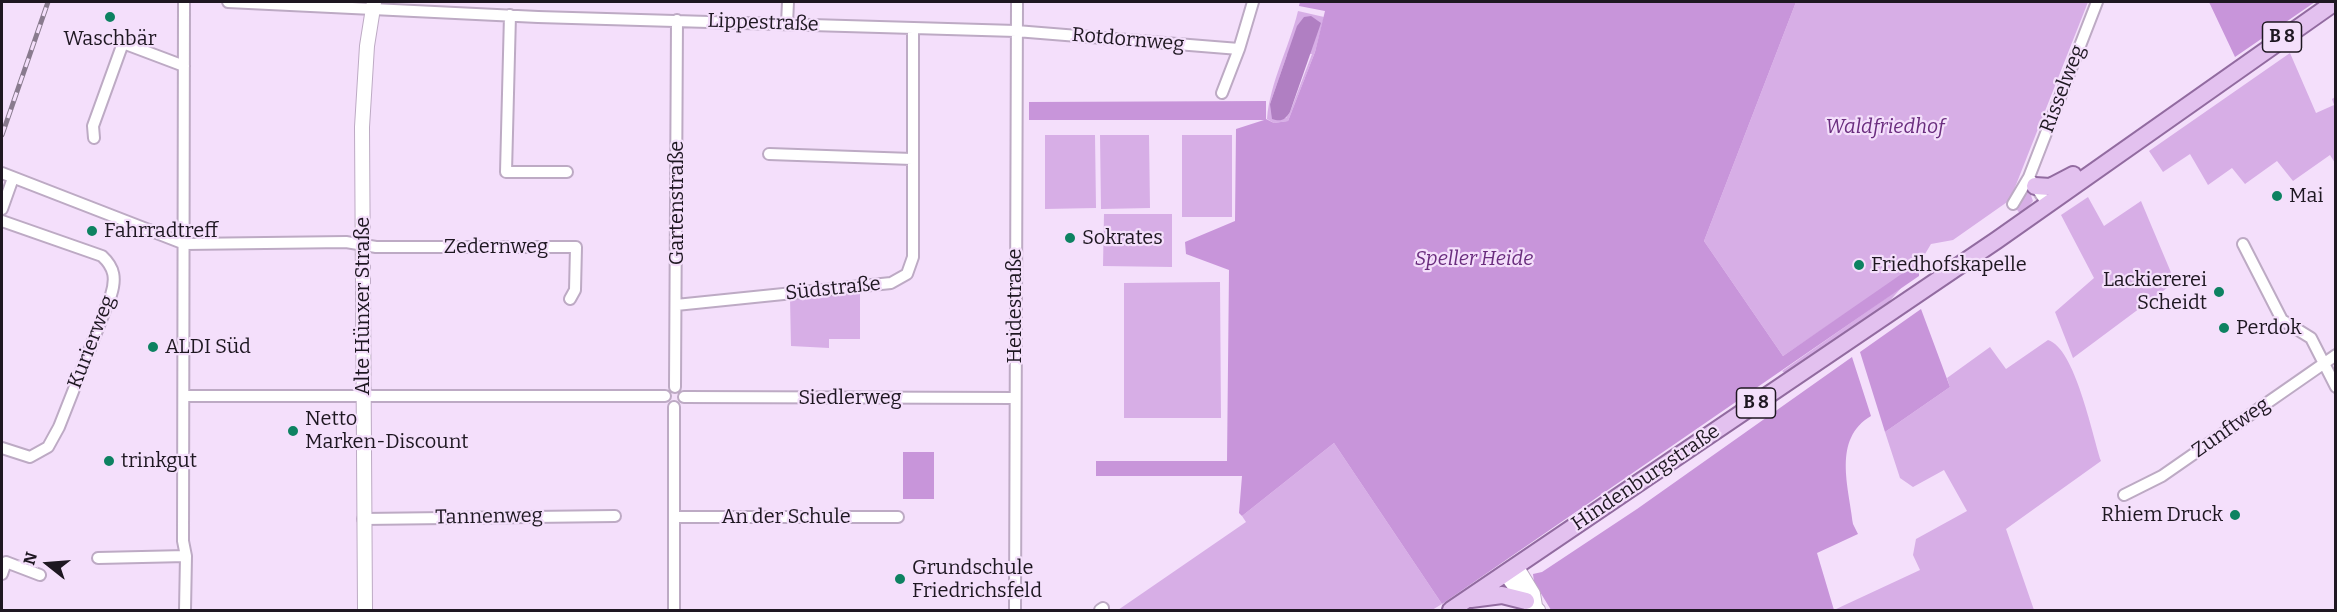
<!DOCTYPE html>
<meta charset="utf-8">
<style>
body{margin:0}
#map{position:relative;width:2337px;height:612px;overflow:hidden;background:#f4dffb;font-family:Bitter,serif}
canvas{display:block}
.frame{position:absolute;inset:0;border:3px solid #1e1721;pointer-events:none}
.north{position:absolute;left:18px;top:534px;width:60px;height:60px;-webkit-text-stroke:4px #f4dffb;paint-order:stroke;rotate:287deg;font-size:16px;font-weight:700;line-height:24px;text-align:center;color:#1e1721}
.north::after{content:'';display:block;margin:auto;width:21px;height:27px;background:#1e1721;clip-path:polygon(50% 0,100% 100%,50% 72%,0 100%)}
</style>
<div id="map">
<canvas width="2337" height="612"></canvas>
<div class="frame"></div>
<div class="north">N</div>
</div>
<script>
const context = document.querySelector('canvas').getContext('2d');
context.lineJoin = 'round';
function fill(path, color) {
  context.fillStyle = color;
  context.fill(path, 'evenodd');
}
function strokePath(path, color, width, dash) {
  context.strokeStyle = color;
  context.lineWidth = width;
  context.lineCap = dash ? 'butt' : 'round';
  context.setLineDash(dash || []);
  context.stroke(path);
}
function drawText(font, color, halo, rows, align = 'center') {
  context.font = font + ' Bitter,serif';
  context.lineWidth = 4.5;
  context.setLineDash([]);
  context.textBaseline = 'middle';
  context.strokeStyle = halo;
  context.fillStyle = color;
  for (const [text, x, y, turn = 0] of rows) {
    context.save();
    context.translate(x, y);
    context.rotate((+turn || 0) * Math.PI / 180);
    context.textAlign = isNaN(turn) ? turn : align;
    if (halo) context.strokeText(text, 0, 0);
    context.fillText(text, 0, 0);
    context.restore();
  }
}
const green = new Path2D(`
 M1796,2H2088L2010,200L1953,240L1931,244L1919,264L1783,356L1704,241Z
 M1298,11L1324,17L1315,52L1288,121L1274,123L1267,119C1270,82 1289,48 1298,11ZM1312,54L1290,112L1286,118L1270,104L1287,55Z
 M2290,53L2316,113L2334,105L2332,99L2335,97V163L2330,155L2293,181L2277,161L2245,184L2232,168L2208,185L2190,154L2163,172L2149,151Z
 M1045,135H1095L1096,208L1045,209Z
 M1100,135H1149L1150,208L1101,209Z
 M1182,135H1232V217H1182Z
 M2029,190L2033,201L2021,215L2015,207Z
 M2088,197L2104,226L2141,201L2175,282L2073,358L2055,312L2094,278L2061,215Z
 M1104,214H1172V267L1103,266Z
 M1220,282L1221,418H1124V283Z
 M1902,287L1880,312L1786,374L1782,371Z
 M860,291V339H829V348L791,346L790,298Z
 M2048,340C2075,348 2092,434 2101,461L2006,529L2034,610H1834L1920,570L1913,555L1916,539L1967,511L1944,470L1913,487L1900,478L1885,432L1950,387L1947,378L1990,347L2006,369Z
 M1334,443L1442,604L1432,610H1118L1246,522L1242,516Z`);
const forest = new Path2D(`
 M1300,2H1796L1704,241L1783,356L1916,264H1919V276L1442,604L1334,443L1242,516L1239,513L1242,476H1096V461H1227L1229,270L1186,254L1185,242L1235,221L1236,129L1264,120H1029V102L1266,101V119L1274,123L1288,121L1315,52L1325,11L1299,6Z
 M2209,2H2315L2235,57Z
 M1921,309L1950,387L1885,432L1860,352Z
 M1852,357L1871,416C1832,439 1849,487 1853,524L1858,534L1817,553L1834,610H1551L1534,582L1533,574L1542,572L1637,509Z
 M903,452H934V499H903Z`);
const water = new Path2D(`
 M1311,16L1321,23L1290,112C1285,120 1281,122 1272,119L1270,104L1297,26L1304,17Z`);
const street = new Path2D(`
 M184,2L183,541L186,556L185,610
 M228,2L538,17L1016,31L1239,49L1253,2
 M510,15L506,172H567
 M787,24L788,2
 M1222,93L1239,49
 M94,138L93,126L123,43L184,66
 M769,154L912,159
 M2,173L185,244L346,242L376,247H576L575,290L570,299
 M2029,177L2097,2
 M2013,204L2029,177L2048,205
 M2,209L13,178
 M2,221L102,256C115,268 116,279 111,295L59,427L48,447L30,457L2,448
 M2243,244L2282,320L2311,338L2336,387
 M676,305L891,283L907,274L913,257V29
 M675,387L677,20
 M184,396H665
 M684,397L1015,398
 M674,407V610
 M2124,495L2162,476L2336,355
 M674,517H898
 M363,519L615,516
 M98,558L186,556
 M2,574L6,562L40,575
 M1015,610L1017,2
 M1100,610L1103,608`);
const secondary = new Path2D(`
 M1516,566L1533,594L1535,606
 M1505,573L1526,601L1538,610
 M365,610L362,127L367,46L374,2`);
const primary = new Path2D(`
 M2035,186L2050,187L2073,175
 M1471,599L1502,595L1526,601
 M1451,610L1997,240L2335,2`);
const rail = new Path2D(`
 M2,135L48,2`);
const markers = [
 [110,17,6,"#0d8261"],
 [2277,196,6,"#0d8261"],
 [92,231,6,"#0d8261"],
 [1070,238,6,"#0d8261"],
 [1859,265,6,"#0d8261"],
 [2219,292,6,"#0d8261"],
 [2224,328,6,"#0d8261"],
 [153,347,6,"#0d8261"],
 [293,431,6,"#0d8261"],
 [109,461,6,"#0d8261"],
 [2235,515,6,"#0d8261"],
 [900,579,6,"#0d8261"]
];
const shields = [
 [2282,37,39],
 [1756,403,39]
];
const shieldNames = [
 ["B 8",2282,37],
 ["B 8",1756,403]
];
const streetNames = [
 ["Lippestraße",763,23,2],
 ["Rotdornweg",1128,40,5],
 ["Risselweg",2063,89,-69],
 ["Gartenstraße",677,203,-90],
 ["Zedernweg",496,247],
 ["Südstraße",833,289,-6],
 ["Alte Hünxer Straße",363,306,-90],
 ["Heidestraße",1015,306,-90],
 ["Kurierweg",92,342,-69],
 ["Siedlerweg",850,398],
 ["Zunftweg",2231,428,-35],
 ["Hindenburgstraße",1646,478,-34],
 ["Tannenweg",489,517,-1],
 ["An der Schule",786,517]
];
const poiNames = [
 ["Waschbär",110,39,"center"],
 ["Mai",2289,196],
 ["Fahrradtreff",104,231],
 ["Sokrates",1082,238],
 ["Friedhofskapelle",1871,265],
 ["Lackiererei",2207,280,"right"],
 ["Scheidt",2207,303,"right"],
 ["Perdok",2236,328],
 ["ALDI Süd",165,347],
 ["Netto",305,419],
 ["Marken-Discount",305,442],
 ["trinkgut",121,461],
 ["Rhiem Druck",2223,515,"right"],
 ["Grundschule",912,568],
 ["Friedrichsfeld",912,591]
];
const parkNames = [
 ["Waldfriedhof",1885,127],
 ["Speller Heide",1474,259]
];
fill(green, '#d7aee6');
fill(forest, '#c895da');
fill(water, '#b07fc2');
strokePath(street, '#bdaac4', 14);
strokePath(secondary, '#bdaac4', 16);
strokePath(primary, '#926ba0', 20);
strokePath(street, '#fff', 10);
strokePath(secondary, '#fff', 14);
strokePath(primary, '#e3c1ef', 16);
strokePath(rail, '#897b8e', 5);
strokePath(rail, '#f4dffb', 3, [9]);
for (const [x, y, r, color] of markers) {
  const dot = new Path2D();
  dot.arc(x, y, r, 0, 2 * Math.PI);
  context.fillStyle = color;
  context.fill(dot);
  strokePath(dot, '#f4dffb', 2);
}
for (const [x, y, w] of shields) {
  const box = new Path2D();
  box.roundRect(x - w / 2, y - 15, w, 30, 4.5);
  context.fillStyle = '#f4dffb';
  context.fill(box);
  strokePath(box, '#1e1721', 1.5);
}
drawText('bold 18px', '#1e1721', null, shieldNames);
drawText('20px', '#1e1721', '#f4dffb', streetNames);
drawText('20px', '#1e1721', '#f4dffb', poiNames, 'left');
drawText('italic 20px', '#6a2d7e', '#f4dffb', parkNames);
</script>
